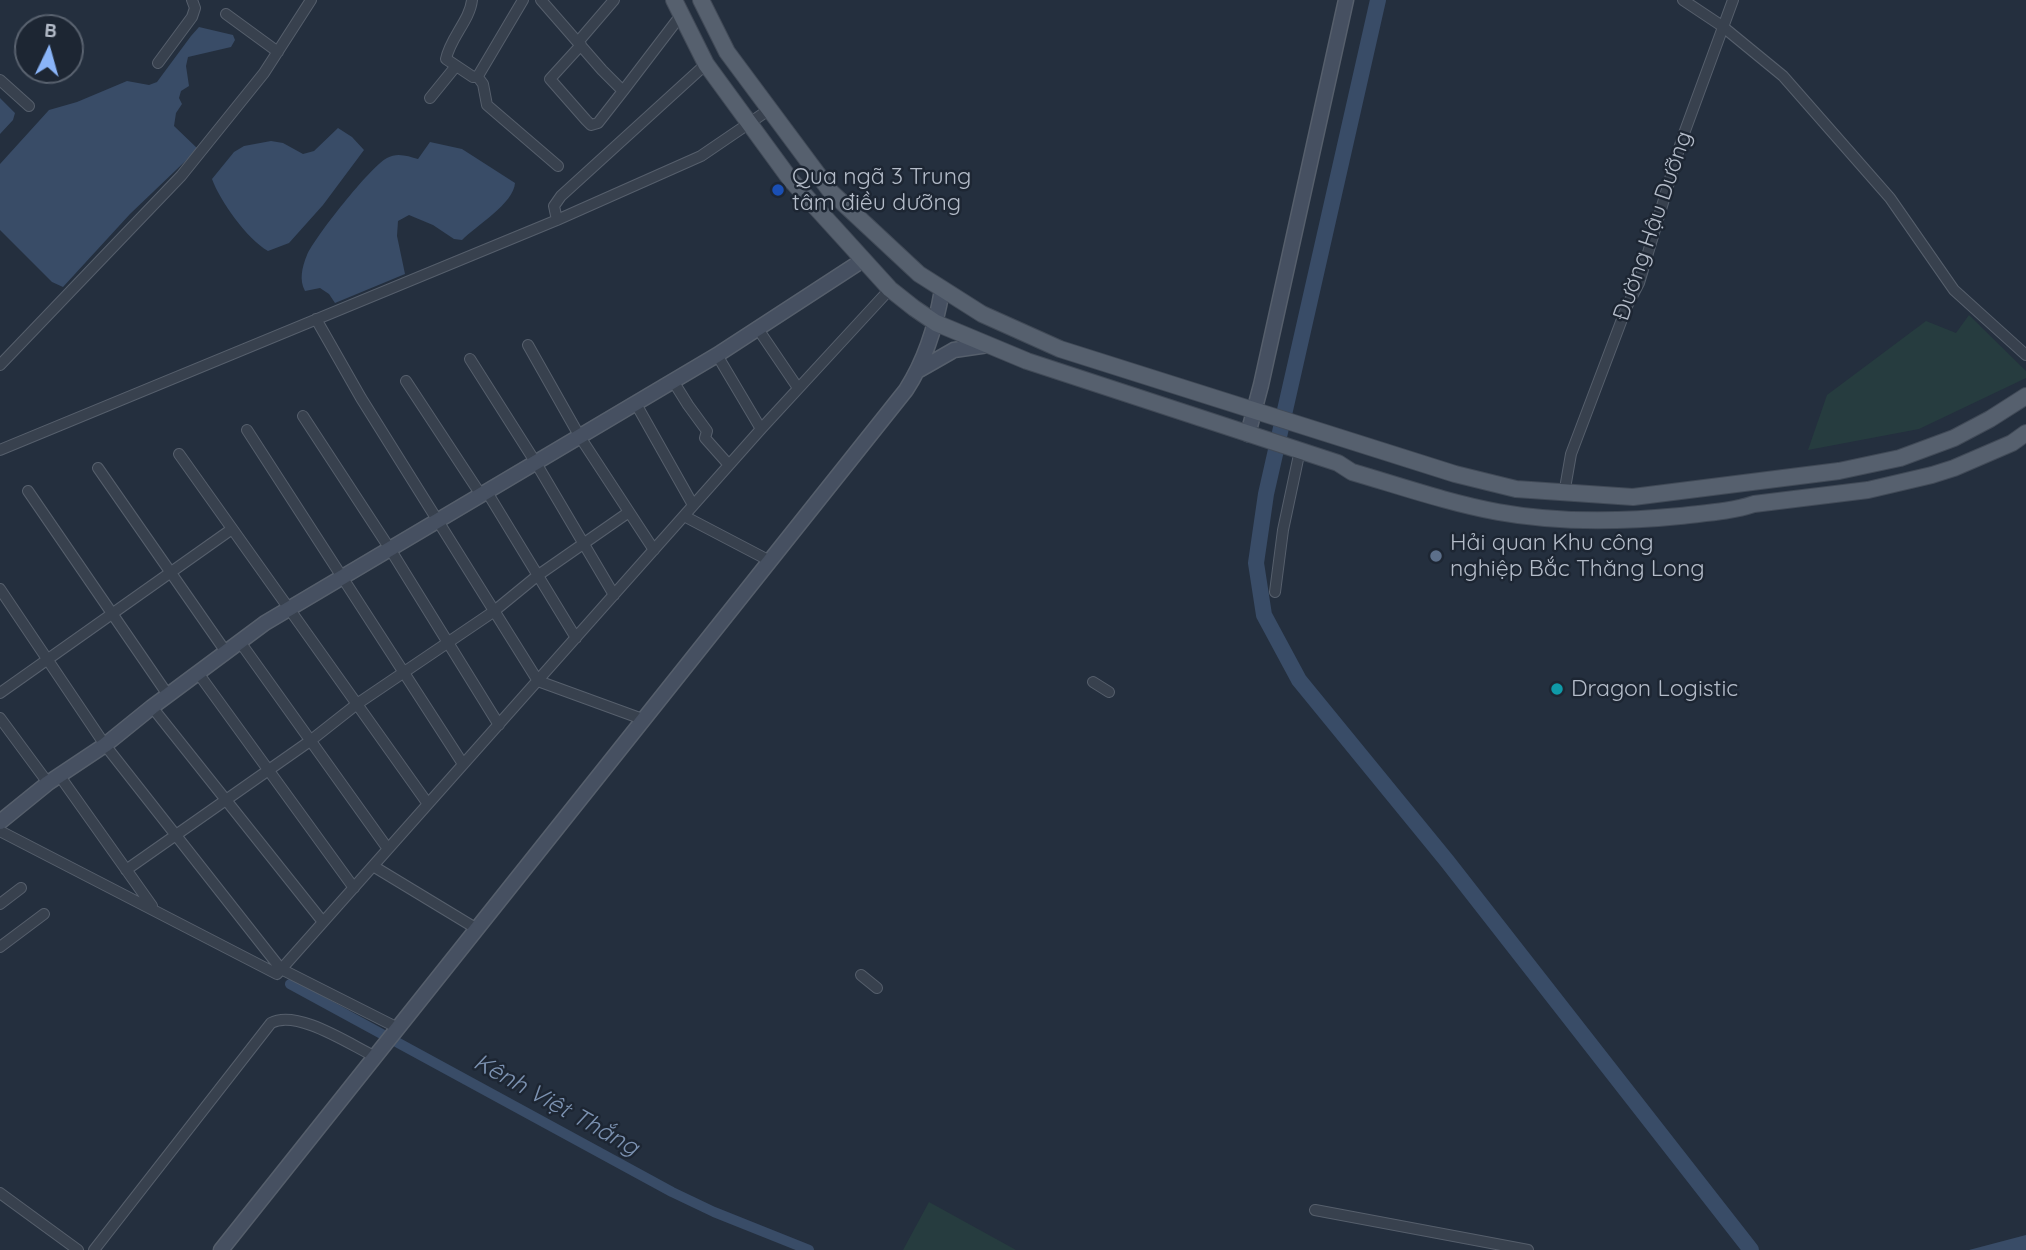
<!DOCTYPE html>
<meta charset="utf-8">
<style>
body{margin:0}
#map{position:relative;width:2026px;height:1250px;overflow:hidden;background:#242f3e;font-family:Quicksand,sans-serif}
canvas{display:block}
.north{position:absolute;left:14px;top:14px;width:70px;height:70px;box-sizing:border-box;background:#1d2633;border:2px solid #59626f;border-radius:50%;rotate:5deg;font-size:19px;font-weight:700;line-height:28px;text-align:center;color:#b4bcc9}
.north::after{content:'';display:block;margin:auto;width:24px;height:32px;background:#8ab4f8;clip-path:polygon(50% 0,100% 100%,50% 72%,0 100%)}
</style>
<div id="map">
<canvas width="2026" height="1250"></canvas>
<div class="north">B</div>
</div>
<script>
const context = document.querySelector('canvas').getContext('2d');
context.lineJoin = 'round';
function fill(path, color) {
  context.fillStyle = color;
  context.fill(path, 'evenodd');
}
function strokePath(path, color, width, dash) {
  context.strokeStyle = color;
  context.lineWidth = width;
  context.lineCap = dash ? 'butt' : 'round';
  context.setLineDash(dash || []);
  context.stroke(path);
}
function drawText(font, color, halo, rows, align = 'center') {
  context.font = font + ' Quicksand,sans-serif';
  context.lineWidth = 5;
  context.setLineDash([]);
  context.textBaseline = 'middle';
  context.strokeStyle = halo;
  context.fillStyle = color;
  for (const [text, x, y, turn = 0] of rows) {
    context.save();
    context.translate(x, y);
    context.rotate((+turn || 0) * Math.PI / 180);
    context.textAlign = isNaN(turn) ? turn : align;
    if (halo) context.strokeText(text, 0, 0);
    context.fillText(text, 0, 0);
    context.restore();
  }
}
const green = new Path2D(`
 M1969,315L2026,371V378L1919,429L1808,450L1827,395L1926,321L1956,333Z
 M929,1202L1016,1250H903Z`);
const water = new Path2D(`
 M199,27L233,35L235,40L231,47L188,57L186,66L189,86L181,91L179,98L182,104L176,113L174,126L198,149L130,214L63,287L52,282L0,230V164L49,110L77,102L127,81L149,85L157,82L191,36Z
 M0,98L15,113L13,120L0,134Z
 M338,128L352,137L364,150L323,205L289,243L268,251C247,239 220,201 212,179L234,152L244,146L271,141L283,143L303,154L314,151Z
 M430,142L462,149L515,183C514,203 476,226 462,240L454,239L433,225L409,215L398,221L397,236L405,274L335,303L329,294L320,288L305,291C299,280 302,267 307,255C315,237 370,167 387,158C397,152 408,156 418,159Z
 M2026,1235V1250H1969Z`);
const canal = new Path2D(`
 M290,984L672,1192L714,1212L809,1250`);
const river = new Path2D(`
 M1378,0L1266,494L1256,563L1264,615L1299,680L1447,861L1751,1250`);
const street = new Path2D(`
 M472,0C470,20 450,38 446,59L473,77L478,76L523,0
 M541,0L602,70L623,91L681,15
 M1683,0L1722,26L1783,76L1890,198L1954,290L2026,355
 M226,14L278,52
 M578,42L614,0
 M581,45L550,79L586,120L591,125L598,123L623,91
 M158,63L192,17L195,8L192,0
 M477,76L483,84L487,105L558,166
 M0,80L29,106
 M430,98L456,66
 M557,220L554,206L561,196L706,64
 M316,319L361,398L538,681L645,720
 M758,329L798,388
 M528,345L580,437L654,550
 M717,355L761,429
 M470,359L536,463L614,595
 M0,365L181,176L264,73L311,0
 M406,381L481,495
 M673,381L688,405L707,431L705,438L729,465
 M636,404L693,505
 M303,416L390,549L499,725
 M247,430L463,764
 M0,450L557,220L701,156L770,109
 M179,454L428,804
 M98,468L226,652
 M28,491L168,695
 M487,492L576,638
 M1564,494L1571,454L1627,306L1639,283L1682,139L1733,0
 M684,516L770,561
 M0,589L105,745L281,969L398,1028
 M1275,592L1283,530L1300,450
 M240,642L388,849
 M198,673L354,888
 M1093,682L1109,692
 M0,693L232,529
 M152,707L323,922
 M0,718L48,783
 M59,775L152,906
 M0,831L277,974L761,429L890,289
 M373,866L477,929
 M126,870L310,741L357,704L493,612L537,576L629,512
 M0,904L21,888
 M0,947L44,914
 M861,975L877,988
 M0,1193L78,1250
 M1315,1210L1528,1250
 M94,1250L271,1023C297,1009 349,1044 374,1056`);
const secondary = new Path2D(`
 M919,370L954,350L988,345
 M1248,434L1261,385L1346,0
 M0,822L48,783L105,745L152,707L265,623L717,355L863,260
 M221,1250L906,390C926,359 936,326 942,290`);
const primary = new Path2D(`
 M674,0L706,64L790,179L890,289L914,308L936,323L1027,361L1338,463L1352,472C1400,486 1449,503 1498,512C1558,523 1619,522 1680,516C1705,513 1730,512 1754,504L1868,490L1932,475L1954,468L2012,443L2026,433
 M701,0L727,52L831,192L919,274L982,314L1060,349L1455,474L1516,489L1633,497L1839,471L1900,458L1954,438L1990,419L2026,396`);
const markers = [
 [778,190,7,"#1a4fb4"],
 [1436,556,7,"#5c6f8a"],
 [1557,689,7,"#0f9aa8"]
];
const poiNames = [
 ["Qua ngã 3 Trung",792,177],
 ["tâm điều dưỡng",792,203],
 ["Hải quan Khu công",1450,543],
 ["nghiệp Bắc Thăng Long",1450,569],
 ["Dragon Logistic",1571,689]
];
const streetNames = [
 ["Đường Hậu Dưỡng",1653,226,-71]
];
const waterNames = [
 ["Kênh Việt Thắng",556,1105,29]
];
fill(green, '#263c3f');
fill(water, '#394c67');
strokePath(canal, '#394c67', 10);
strokePath(river, '#394c67', 16);
strokePath(street, '#565f6c', 12);
strokePath(secondary, '#565f6c', 17);
strokePath(primary, '#414a57', 18);
strokePath(street, '#38414e', 10);
strokePath(secondary, '#465061', 14);
strokePath(primary, '#56606e', 16);
for (const [x, y, r, color] of markers) {
  const dot = new Path2D();
  dot.arc(x, y, r, 0, 2 * Math.PI);
  context.fillStyle = color;
  context.fill(dot);
  strokePath(dot, '#1d2633', 2.5);
}
drawText('23px', '#b4bcc9', '#1d2633', poiNames, 'left');
drawText('23px', '#b4bcc9', '#1d2633', streetNames);
drawText('italic 24px', '#7c92b1', '#1d2633', waterNames);
</script>
